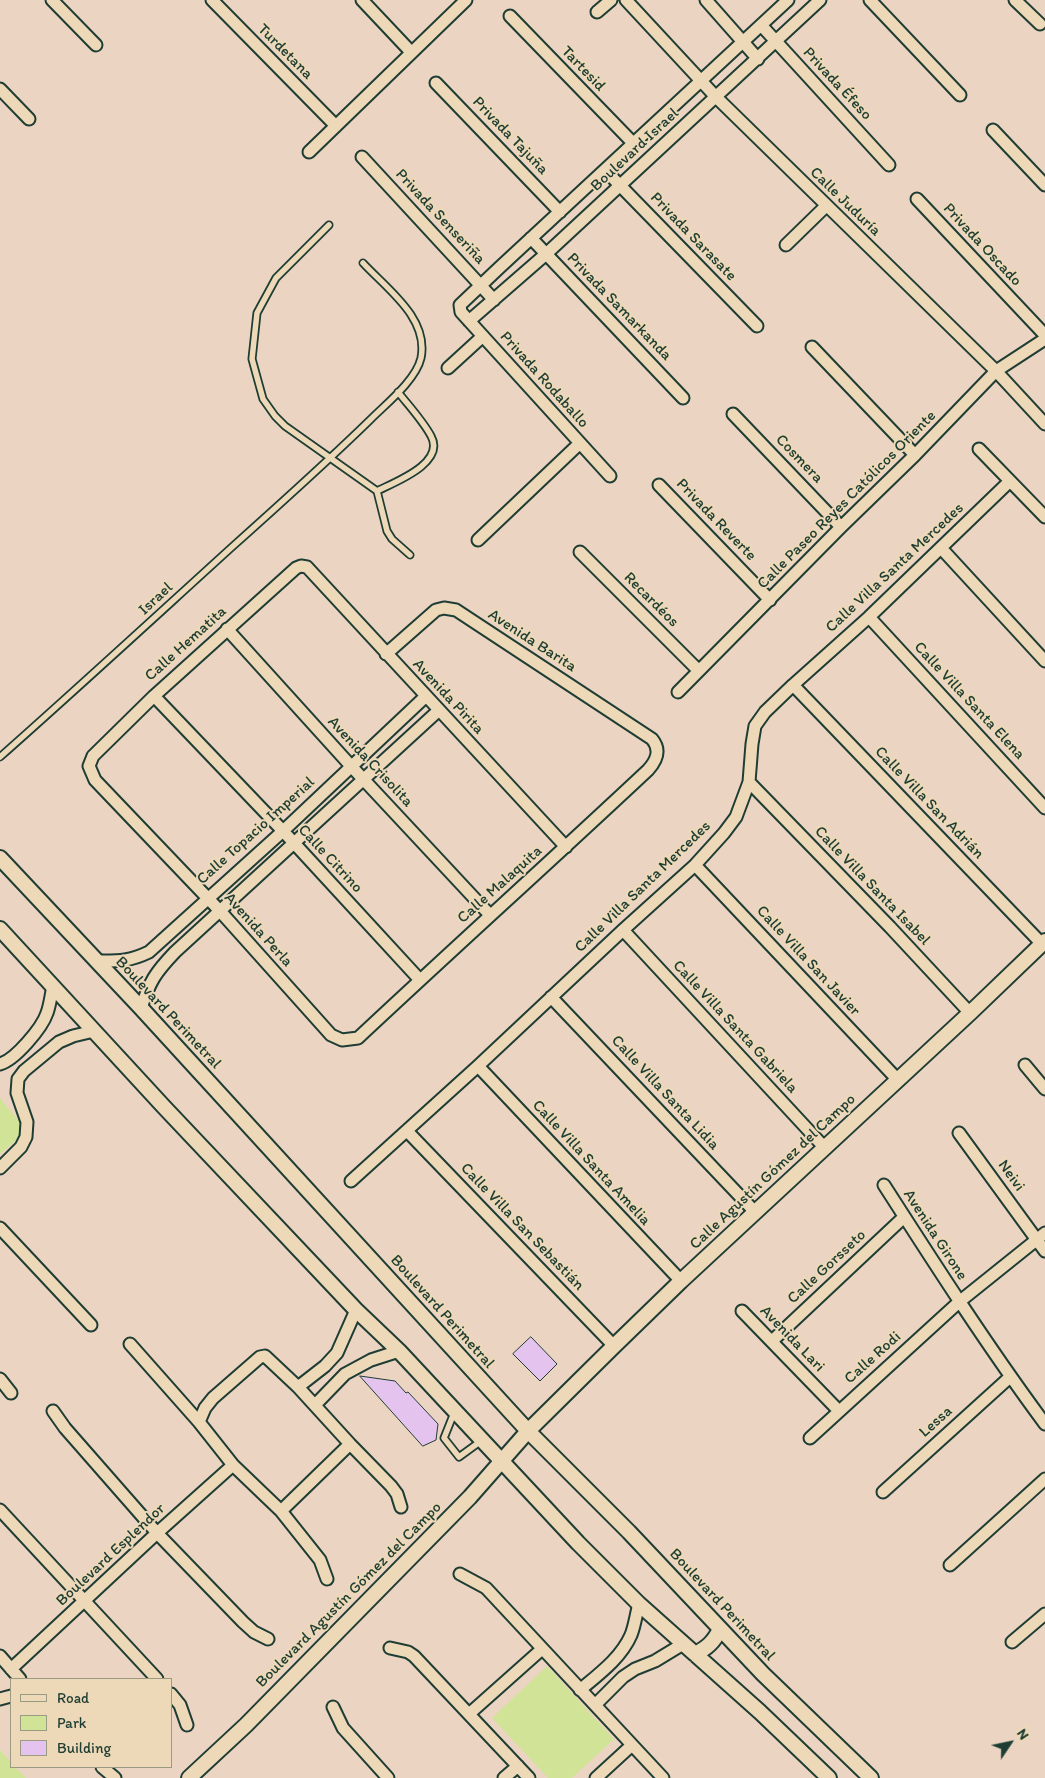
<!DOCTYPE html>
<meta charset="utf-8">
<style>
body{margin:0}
#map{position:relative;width:1045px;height:1778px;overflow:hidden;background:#ebd5c2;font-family:Itim,sans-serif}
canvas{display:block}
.legend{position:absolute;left:10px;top:1678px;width:162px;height:90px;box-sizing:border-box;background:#edd9b7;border:1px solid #9b9b83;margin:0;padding:6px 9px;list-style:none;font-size:15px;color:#1f3d34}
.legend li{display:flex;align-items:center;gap:10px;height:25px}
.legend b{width:25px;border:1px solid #9b9b83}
.north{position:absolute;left:985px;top:1718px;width:50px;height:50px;-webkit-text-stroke:4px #edd9b7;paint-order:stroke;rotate:56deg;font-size:14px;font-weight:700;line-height:20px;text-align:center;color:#1f3d34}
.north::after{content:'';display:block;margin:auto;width:18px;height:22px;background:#1f3d34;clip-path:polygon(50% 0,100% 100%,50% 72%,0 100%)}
</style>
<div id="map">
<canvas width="1045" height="1778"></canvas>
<ul class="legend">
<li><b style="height:6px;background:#edd9b7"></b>Road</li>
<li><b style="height:14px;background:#d1e397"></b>Park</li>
<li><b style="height:14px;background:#e5c3ef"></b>Building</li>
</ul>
<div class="north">N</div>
</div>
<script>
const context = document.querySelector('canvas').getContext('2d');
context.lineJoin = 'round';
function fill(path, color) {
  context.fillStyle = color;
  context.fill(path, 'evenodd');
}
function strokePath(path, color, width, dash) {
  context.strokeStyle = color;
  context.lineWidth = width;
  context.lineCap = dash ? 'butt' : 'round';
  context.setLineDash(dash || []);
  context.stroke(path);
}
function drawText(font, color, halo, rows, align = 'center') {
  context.font = font + ' Itim,sans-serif';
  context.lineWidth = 4;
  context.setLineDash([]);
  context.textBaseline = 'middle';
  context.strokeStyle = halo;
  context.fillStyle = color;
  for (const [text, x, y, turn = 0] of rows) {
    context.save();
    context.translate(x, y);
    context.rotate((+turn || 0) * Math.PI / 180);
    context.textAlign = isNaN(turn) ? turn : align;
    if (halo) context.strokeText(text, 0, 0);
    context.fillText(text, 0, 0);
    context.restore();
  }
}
const green = new Path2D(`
 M0,1098L24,1127L22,1135L0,1154Z
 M547,1666L614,1739L572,1778H548L492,1718Z
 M0,1750L11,1762V1767H15L26,1778H0Z`);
const building = new Path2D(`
 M531,1337L557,1364L540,1381L513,1354Z
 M360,1376L395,1381L406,1393L408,1392L438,1424L436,1440L423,1446Z`);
const service = new Path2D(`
 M329,225L276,278L257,313L252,359L263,399L275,416L285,426L377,491C395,482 446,463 431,436C423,421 409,406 398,392
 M377,491L387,531L392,539L410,555
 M0,757C78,688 155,617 232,547C279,505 326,463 371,419C386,404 416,380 421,358C429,318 387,289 363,263
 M454,1413L444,1438L459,1457L481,1441`);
const minor = new Path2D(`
 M52,0L96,45
 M212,0L336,126
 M362,0L411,52
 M626,0L716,97L996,371L1045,424
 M706,0L758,59
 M870,0L960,95
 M1015,0L1040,24
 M597,12L611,0
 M510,16L634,144
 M761,25L889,165
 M436,83L560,212
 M0,89L29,119
 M993,130L1045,185
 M309,152L466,0
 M362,157L494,300
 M605,170L757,326
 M917,199L1045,335
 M531,238L683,398
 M786,245L826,206
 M469,321L546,254L820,0
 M812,347L915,455
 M448,368L483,336
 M733,414L841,527
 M979,449L1045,517
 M610,476L461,312L460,305L499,268L788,0
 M659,485L770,600
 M478,540L579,444
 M941,548L1045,661
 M580,552L698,670
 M869,617L1045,808
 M227,629L351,766L490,915
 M386,654L436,610L444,608L456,610L652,739C661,750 657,760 648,770C552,860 454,948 358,1038L342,1040L331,1035L220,911L95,780L89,766L93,756L154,696L296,568L301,566L307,567L566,847
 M793,685L1042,944
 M678,692L841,527L915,455L996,371L1045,339
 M154,696L283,831L420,980
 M749,782L890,927L970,1013
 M695,865L897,1079
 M623,930L824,1147
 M96,961C118,961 128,962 149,952L283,831L425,697
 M551,997L755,1212
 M141,1008C150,981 155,973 175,952L438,711
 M0,1064C15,1060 42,1028 47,1013C50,1005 51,995 53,986
 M1025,1065L1045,1089
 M478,1066L681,1281
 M407,1131L614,1346
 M959,1133L1045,1251
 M0,1168L21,1147L26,1137L27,1122L17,1093L18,1079L24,1071L59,1042L73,1036L94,1031
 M351,1181L478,1066L623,930L695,865L724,833L736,817L749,782L752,744L755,726L765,712L793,685L869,617L1010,481
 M884,1185C936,1266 988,1347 1045,1424
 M0,1228L91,1325
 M742,1311L839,1411
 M772,1341L904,1217
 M130,1344L199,1422L233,1465L281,1511L320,1560L327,1579
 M0,1379L11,1393
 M298,1387L325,1366L337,1353L356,1310
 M315,1405L345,1374L371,1360L399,1351
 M53,1411L65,1428L157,1533L243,1622L254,1632L268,1639
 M199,1422L205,1408L213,1398L260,1357L265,1356L298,1387L350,1444L391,1486L397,1494L401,1507
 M810,1438L959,1302L1045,1233
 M883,1492L1010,1377
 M0,1510L157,1679
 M281,1511L350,1444
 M950,1565L1045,1479
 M460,1574L486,1588L663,1778
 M1012,1642L1045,1614
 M390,1648L408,1652L414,1656L529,1778
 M0,1656L20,1679
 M11,1669L157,1533L233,1465
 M580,1690C599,1674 621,1658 631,1635C635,1625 636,1614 639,1604
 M171,1694L180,1705L187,1725
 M0,1699L11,1696
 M595,1705L623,1677L635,1669L655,1661L683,1644
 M333,1707L343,1728L388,1778
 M469,1714L542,1649
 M102,1767L115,1778
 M504,1778L518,1766
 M596,1778L632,1745`);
const tertiary = new Path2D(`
 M0,858L141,1008L528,1431L629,1532L763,1674L871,1778
 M0,929L164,1107L356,1310L399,1351L578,1543L639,1604L760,1712L829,1778
 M695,1654C707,1648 714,1642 720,1629
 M189,1778L246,1725L470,1497L528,1431L614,1346L681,1281L970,1013L1045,941`);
const streetNames = [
 ["Turdetana",285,52,45],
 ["Tartesid",583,69,46],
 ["Privada Éfeso",837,84,47],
 ["Privada Tajuña",510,136,46],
 ["Boulevard Israel",635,150,-43],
 ["Calle Juduría",845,202,44],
 ["Privada Senseriña",440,217,47],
 ["Privada Sarasate",693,237,46],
 ["Privada Oscado",982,245,47],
 ["Privada Samarkanda",619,307,46],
 ["Privada Rodaballo",544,380,48],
 ["Cosmera",799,459,46],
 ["Calle Paseo Reyes Católicos Oriente",847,500,-45],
 ["Privada Reverte",716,520,46],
 ["Calle Villa Santa Mercedes",895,568,-43],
 ["Israel",156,599,-43],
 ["Recardéos",651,600,45],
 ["Avenida Barita",532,641,33],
 ["Calle Hematita",186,644,-42],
 ["Avenida Pirita",448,697,47],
 ["Calle Villa Santa Elena",969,701,47],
 ["Avenida Crisolita",370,762,47],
 ["Calle Villa San Adrián",929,803,46],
 ["Calle Topacio Imperial",256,831,-42],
 ["Calle Citrino",330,859,47],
 ["Calle Malaquita",500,885,-42],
 ["Calle Villa Santa Isabel",872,886,46],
 ["Calle Villa Santa Mercedes",643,887,-44],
 ["Avenida Perla",258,930,48],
 ["Calle Villa San Javier",808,961,47],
 ["Boulevard Perimetral",168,1013,47],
 ["Calle Villa Santa Gabriela",735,1027,47],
 ["Calle Villa Santa Lidia",665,1093,47],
 ["Calle Villa Santa Amelia",591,1163,47],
 ["Calle Agustín Gómez del Campo",773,1172,-43],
 ["Neivi",1011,1176,54],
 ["Calle Villa San Sebastián",522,1227,46],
 ["Avenida Girone",935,1235,57],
 ["Calle Gorsseto",827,1267,-43],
 ["Boulevard Perimetral",442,1312,48],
 ["Avenida Lari",792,1339,46],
 ["Calle Rodi",873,1358,-42],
 ["Lessa",936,1422,-42],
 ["Boulevard Esplendor",111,1555,-43],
 ["Boulevard Agustín Gómez del Campo",349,1595,-45],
 ["Boulevard Perimetral",722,1605,47]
];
fill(green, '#d1e397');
fill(building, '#e5c3ef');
strokePath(building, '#1f3d34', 1);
strokePath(service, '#1f3d34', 9);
strokePath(minor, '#1f3d34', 15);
strokePath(tertiary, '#1f3d34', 18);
strokePath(service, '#edd9b7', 5.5);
strokePath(minor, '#edd9b7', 11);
strokePath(tertiary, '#edd9b7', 14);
drawText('16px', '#1f3d34', '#edd9b7', streetNames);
</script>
